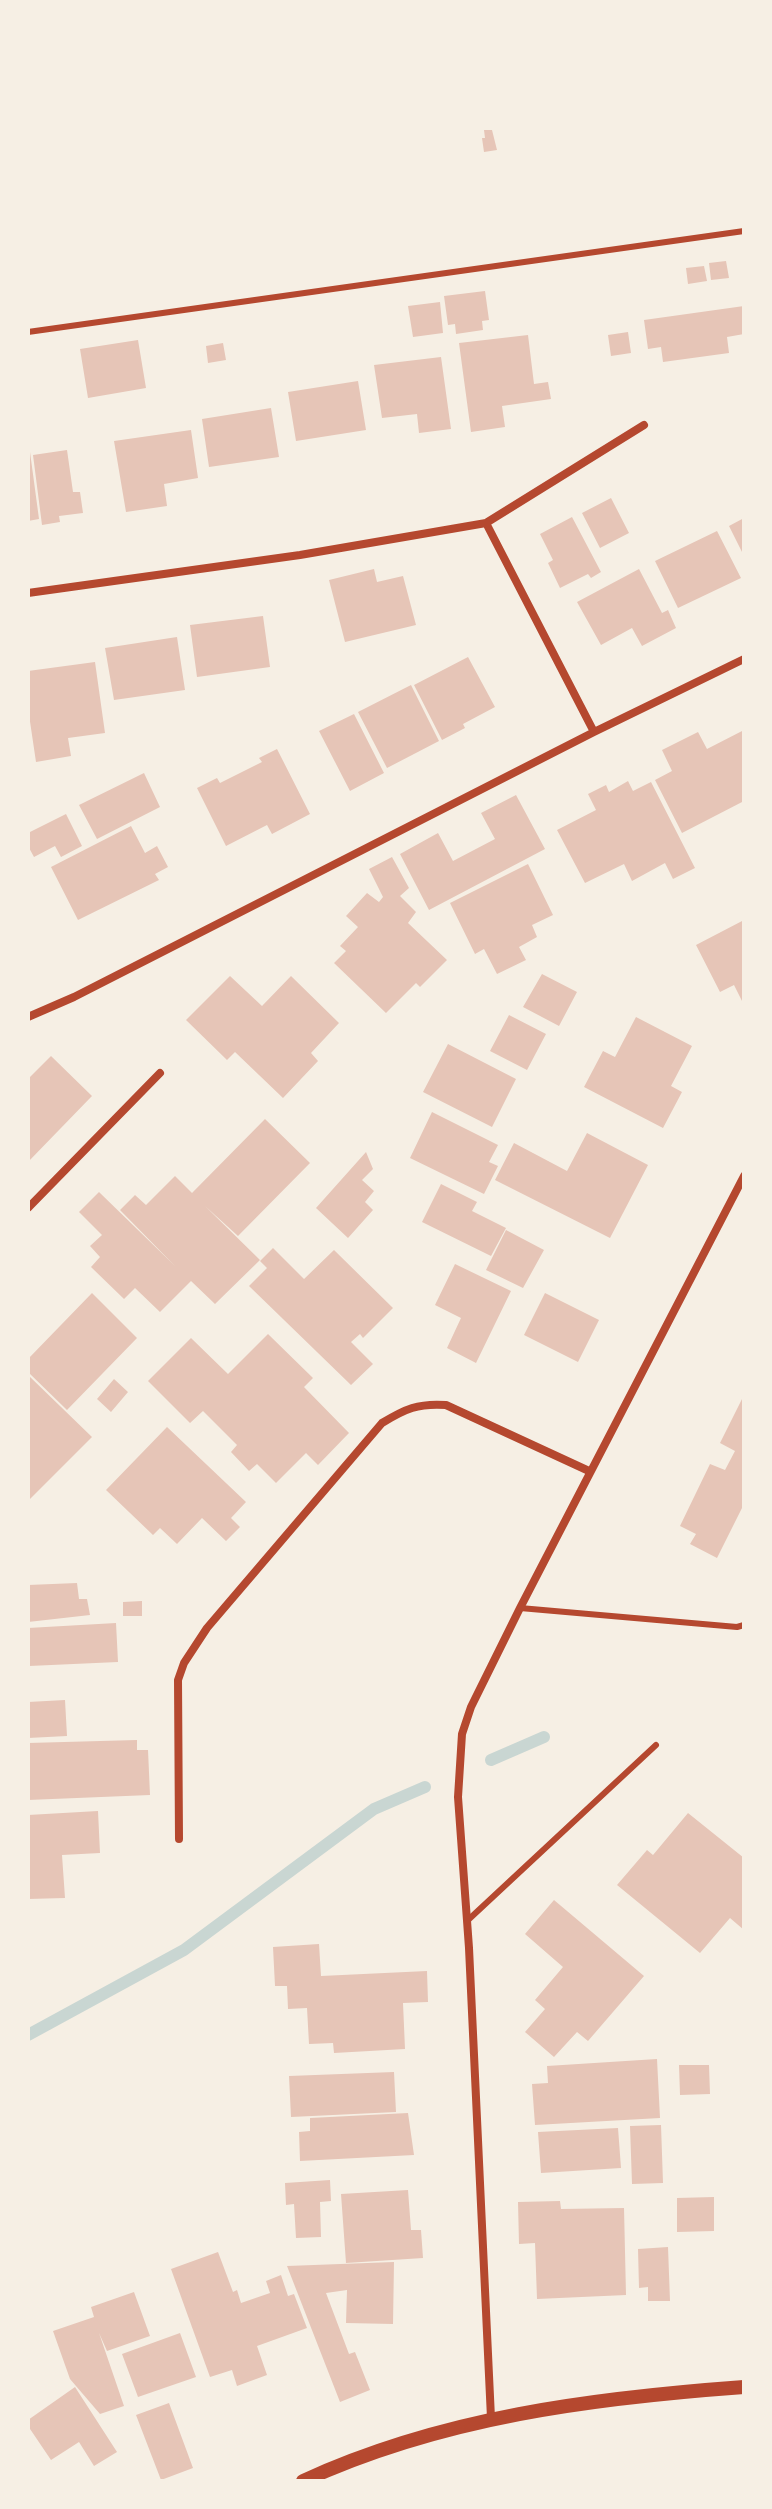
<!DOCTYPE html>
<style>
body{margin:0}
#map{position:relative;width:772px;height:2509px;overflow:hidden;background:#f6efe4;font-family:"Golos Text",sans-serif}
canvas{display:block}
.frame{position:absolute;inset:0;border:30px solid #f6efe4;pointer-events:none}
</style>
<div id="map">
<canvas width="772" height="2509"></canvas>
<div class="frame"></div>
</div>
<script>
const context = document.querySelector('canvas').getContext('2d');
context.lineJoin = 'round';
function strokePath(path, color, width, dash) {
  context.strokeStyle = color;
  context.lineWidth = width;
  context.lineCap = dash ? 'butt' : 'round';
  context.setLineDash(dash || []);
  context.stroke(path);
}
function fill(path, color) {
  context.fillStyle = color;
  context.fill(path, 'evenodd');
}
const stream = new Path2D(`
 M491,1760L544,1737
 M28,2035L184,1950L374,1809L425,1787`);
const building = new Path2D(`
 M484,130H492L497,150L484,152L482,138H485Z
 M726,261L729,278L711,280L709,263Z
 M704,266L707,281L688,284L686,268Z
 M485,291L489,320L482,321L483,330L456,334L455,324L448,325L444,296Z
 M440,302L443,333L413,337L408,306Z
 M744,306V334L727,337L729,353L663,362L661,347L648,349L644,320Z
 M628,332L631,353L611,356L608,335Z
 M528,335L534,384L548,382L551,399L502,406L505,427L471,432L459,343Z
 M138,340L146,388L88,398L80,349Z
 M223,343L226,360L208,363L206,346Z
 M441,357L451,429L419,433L417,414L382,418L374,365Z
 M358,381L366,430L296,441L288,392Z
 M271,408L279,457L209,467L202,419Z
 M191,430L198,478L164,484L167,506L126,512L114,441Z
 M67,450L73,492H80L83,513L59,516L60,522L42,525L33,455Z
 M30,452L39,519L28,521V453Z
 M611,498L629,533L600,548L582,513Z
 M572,517L601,572L591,578L588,574L560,588L548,563L553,560L540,534Z
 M744,518V556L729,526Z
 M717,531L741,578L678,608L655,561Z
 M374,569L377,582L403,576L416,625L345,642L329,580Z
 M639,569L662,613L668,610L676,628L642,646L632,628L601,645L577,602Z
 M263,616L270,667L197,677L190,625Z
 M177,637L185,690L114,700L105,648Z
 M468,657L495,707L463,724L465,728L442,740L414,685Z
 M95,662L105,733L68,738L71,756L36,762L28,708V671Z
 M411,685L439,741L387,768L358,712Z
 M354,714L384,773L350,791L319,731Z
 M744,730V801L682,833L655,780L672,771L662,750L698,732L707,749Z
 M277,749L310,814L272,834L267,825L226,846L197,788L217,778L220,783L262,762L259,758Z
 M144,773L160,807L97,839L79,805Z
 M628,781L633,791L651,782L695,868L673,879L665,863L632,881L624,864L585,883L557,830L596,810L588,794L606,785L609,792Z
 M516,795L545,849L429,910L400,854L438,833L453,861L495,839L481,813Z
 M66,814L82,846L61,857L55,846L34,857L28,846V833Z
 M131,826L145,853L157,846L168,867L155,874L159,880L78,920L51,867Z
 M392,857L409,888L400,896L416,912L408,923L447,960L420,987L416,983L386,1013L334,963L346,951L340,946L358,927L346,916L367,893L379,902L383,897L369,869Z
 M528,864L553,915L532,925L537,937L519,947L526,960L497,974L484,949L475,954L450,903Z
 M744,920V1005L734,985L720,992L696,945Z
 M542,974L577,992L559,1026L523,1007Z
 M230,976L262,1006L291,976L339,1023L311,1053L318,1061L283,1098L235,1052L227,1060L186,1020Z
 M509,1015L546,1034L527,1070L490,1051Z
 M636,1017L692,1046L671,1086L682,1092L663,1128L584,1087L603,1051L615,1057Z
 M448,1044L516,1079L492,1127L423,1092Z
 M51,1056L92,1096L28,1162V1079Z
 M432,1112L498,1145L489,1162L498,1166L484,1194L410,1158Z
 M265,1119L310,1163L238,1236L205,1206L260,1260L215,1304L191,1281L160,1312L135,1288L124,1299L91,1267L100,1257L90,1246L102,1235L79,1212L99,1192L175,1266L120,1210L135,1195L146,1205L175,1176L192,1193Z
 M587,1133L648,1165L610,1238L495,1180L514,1143L567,1171Z
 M366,1152L373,1169L362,1180L374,1191L365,1202L373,1210L348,1238L316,1208Z
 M441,1184L477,1202L472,1211L506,1228L491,1256L422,1222Z
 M506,1230L544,1250L523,1288L486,1270Z
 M273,1248L304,1279L334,1250L393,1308L363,1338L360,1334L351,1342L373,1364L351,1385L249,1286L267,1268L260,1261Z
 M455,1264L511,1291L476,1363L447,1348L461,1318L435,1305Z
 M92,1293L137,1338L67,1410L28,1372V1359Z
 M545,1293L599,1320L578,1362L524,1335Z
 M268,1334L313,1378L304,1387L349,1433L318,1465L306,1453L276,1483L257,1464L249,1471L231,1452L237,1445L203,1411L190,1423L148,1381L191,1338L228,1374Z
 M28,1375L92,1437L28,1501Z
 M114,1379L128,1392L111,1412L97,1399Z
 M744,1395V1504L717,1558L690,1544L696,1534L680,1526L710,1464L725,1470L735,1451L720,1443Z
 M167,1427L246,1502L231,1518L240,1527L226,1541L202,1518L177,1544L160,1528L153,1535L106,1490Z
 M77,1583L79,1599H87L90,1615L28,1622V1585Z
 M142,1601V1616H123V1602Z
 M116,1623L118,1662L29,1666L28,1628Z
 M65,1700L67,1736L28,1738V1702Z
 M137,1740V1750H148L150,1795L28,1800V1743Z
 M98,1811L100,1853L62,1855L65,1898L28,1899V1815Z
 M688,1813L744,1858V1930L730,1918L700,1953L617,1885L647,1850L653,1855Z
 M554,1900L644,1976L588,2041L577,2032L554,2057L525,2032L545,2009L535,2000L563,1967L525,1934Z
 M319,1944L321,1976L427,1971L428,2002L403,2003L405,2049L334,2053L333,2043L309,2044L307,2008L288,2009L287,1986H275L273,1947Z
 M657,2059L660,2118L535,2125L532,2084L548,2083L547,2066Z
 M679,2065H709L710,2094L680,2095Z
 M394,2072L396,2112L291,2117L289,2076Z
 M408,2113L414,2155L300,2161L299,2132L310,2131V2118Z
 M661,2125L663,2183L632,2184L630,2126Z
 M618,2128L621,2168L541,2173L538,2132Z
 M330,2180L331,2201L320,2202L321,2237L296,2238L294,2204L286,2205L285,2183Z
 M408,2190L411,2230H421L423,2258L346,2263L341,2194Z
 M714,2197V2231L677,2232V2198Z
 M560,2201L561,2209L624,2208L626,2295L537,2299L535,2243L519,2244L518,2202Z
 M668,2247L670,2301H648V2287L639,2288L638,2249Z
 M218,2252L233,2292L237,2290L241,2303L270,2293L266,2281L281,2275L288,2296L294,2294L307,2328L257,2346L267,2375L237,2386L232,2370L210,2377L171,2269Z
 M394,2262L393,2324L346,2323L347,2290L326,2293L349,2354L355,2352L370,2390L340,2402L287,2266Z
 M134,2292L150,2336L107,2351L99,2333L124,2406L100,2414L70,2379L53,2331L94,2317L91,2307Z
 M180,2333L196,2377L138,2397L122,2354Z
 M75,2387L117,2452L94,2466L79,2442L51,2460L28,2426V2420Z
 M169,2403L193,2468L161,2480L136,2415Z`);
const service = new Path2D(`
 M28,332L744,231
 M520,1608L737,1627L744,1625
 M467,1921L656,1745`);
const minor = new Path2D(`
 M486,523L594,732
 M28,593L300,555L486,523L644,425
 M28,1017L74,997L594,732L744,659
 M28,1208L160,1073
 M179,1839L178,1680L184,1663L207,1628L382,1423C405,1409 418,1403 446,1405L589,1471
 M491,2418L469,1948L458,1797L462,1734L471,1707L520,1608L744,1176`);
const tertiary = new Path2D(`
 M303,2481C442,2417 593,2398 744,2387`);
strokePath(stream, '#c9d6d2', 12);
fill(building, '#e6c5b7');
strokePath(service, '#b5482f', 6);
strokePath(minor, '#b5482f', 8);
strokePath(tertiary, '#b5482f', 14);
</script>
